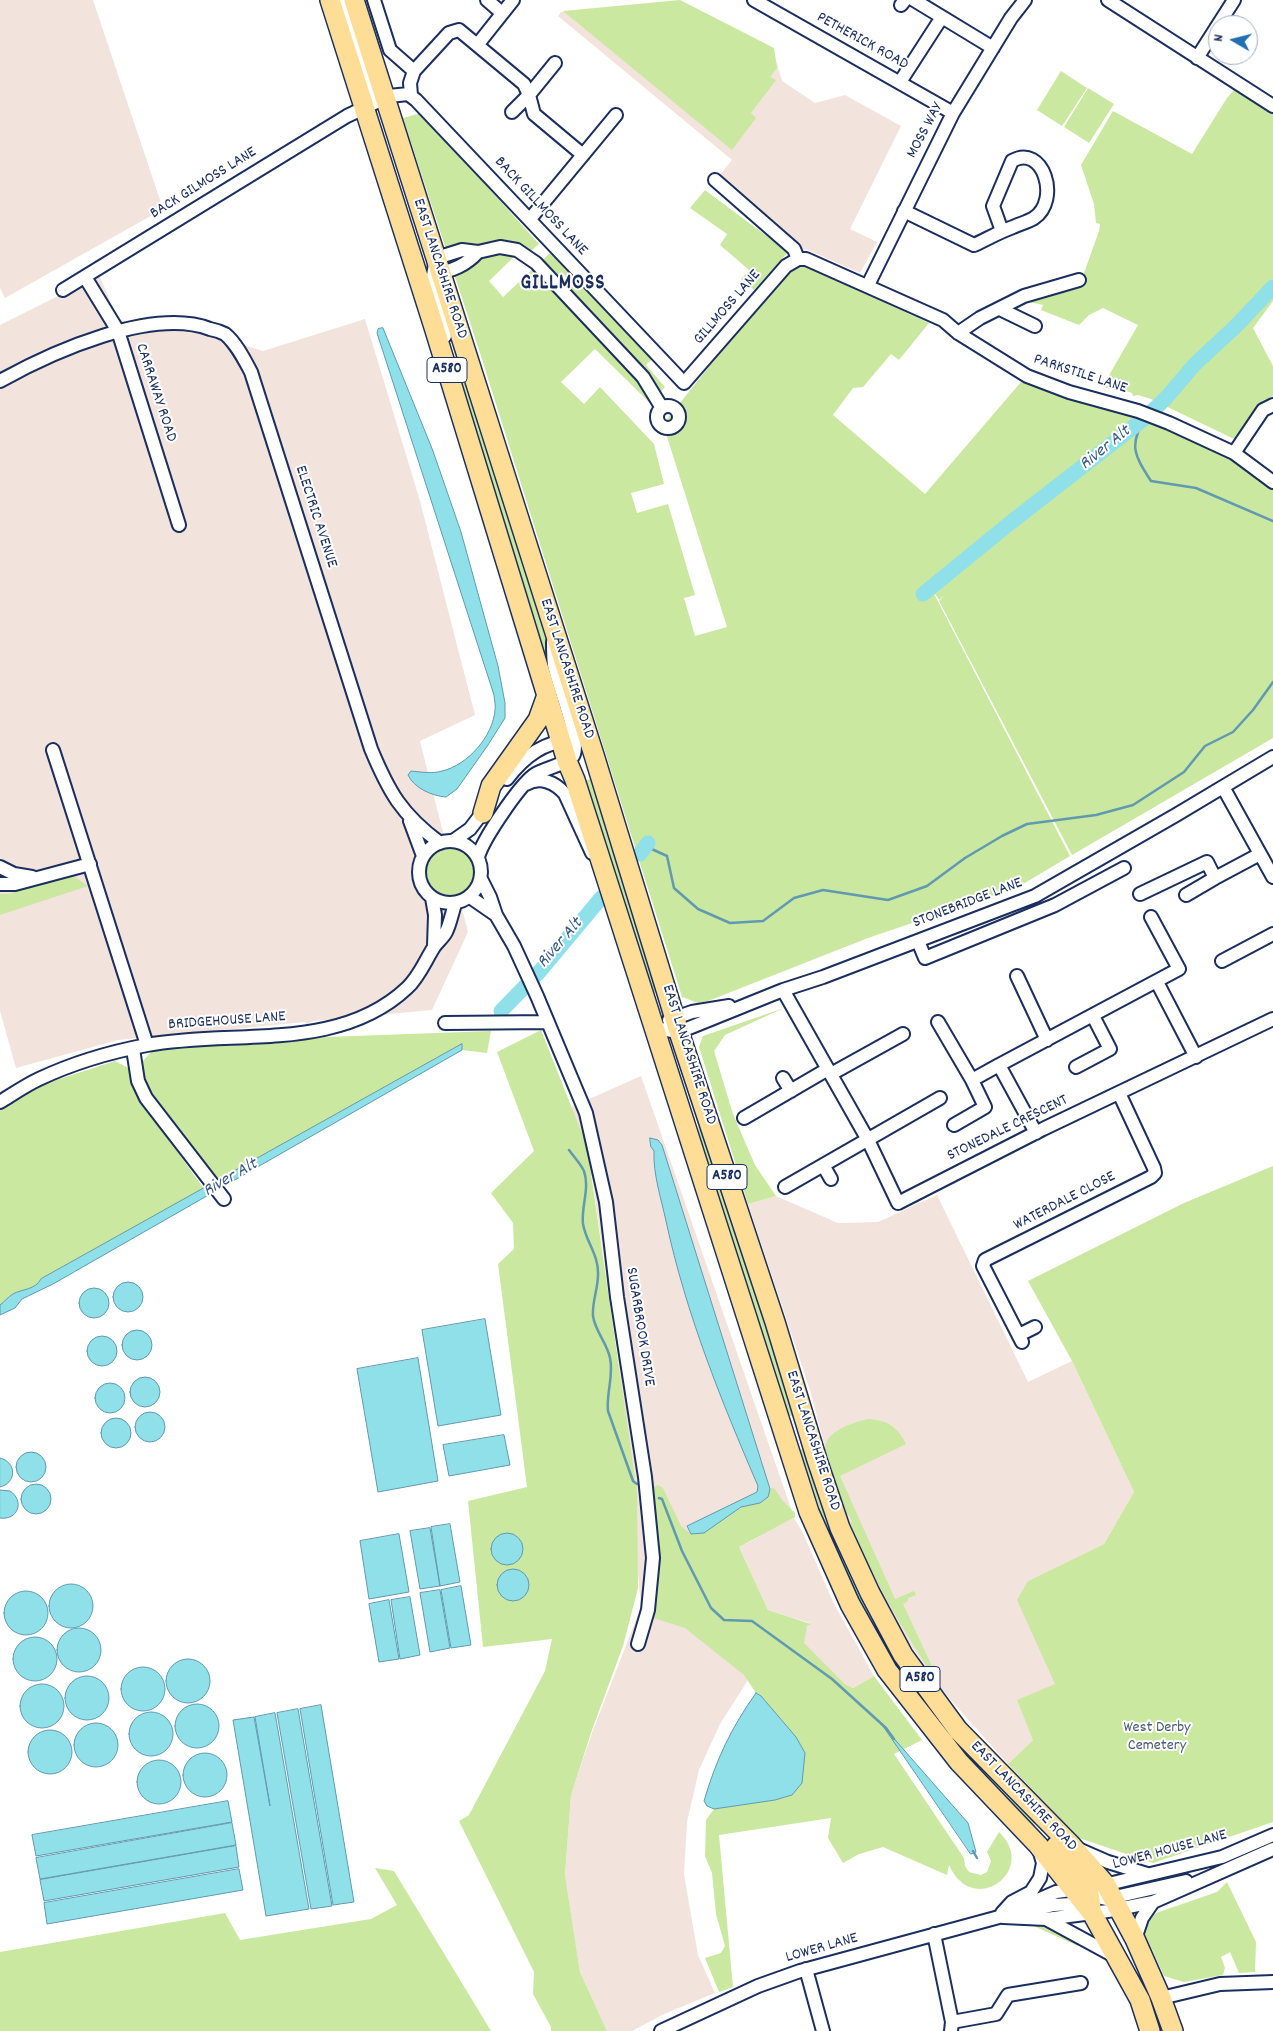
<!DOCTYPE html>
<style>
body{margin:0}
#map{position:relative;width:1273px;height:2031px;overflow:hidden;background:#fff;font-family:Dekko,sans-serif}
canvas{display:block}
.north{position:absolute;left:1208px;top:15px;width:50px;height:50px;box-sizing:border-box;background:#fff;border:1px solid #a4acbf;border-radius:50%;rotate:278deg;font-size:14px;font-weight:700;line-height:20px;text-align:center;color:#1b2f5e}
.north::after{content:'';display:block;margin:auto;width:18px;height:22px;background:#1f6fb2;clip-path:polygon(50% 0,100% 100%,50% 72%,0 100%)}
</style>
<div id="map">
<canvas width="1273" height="2031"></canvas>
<div class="north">N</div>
</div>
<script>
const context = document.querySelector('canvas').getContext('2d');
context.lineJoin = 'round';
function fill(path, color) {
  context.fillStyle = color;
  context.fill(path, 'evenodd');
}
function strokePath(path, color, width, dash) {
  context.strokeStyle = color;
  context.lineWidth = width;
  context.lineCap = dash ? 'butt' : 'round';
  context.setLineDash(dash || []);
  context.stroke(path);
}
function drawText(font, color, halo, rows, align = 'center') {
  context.font = font + ' Dekko,sans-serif';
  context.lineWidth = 4;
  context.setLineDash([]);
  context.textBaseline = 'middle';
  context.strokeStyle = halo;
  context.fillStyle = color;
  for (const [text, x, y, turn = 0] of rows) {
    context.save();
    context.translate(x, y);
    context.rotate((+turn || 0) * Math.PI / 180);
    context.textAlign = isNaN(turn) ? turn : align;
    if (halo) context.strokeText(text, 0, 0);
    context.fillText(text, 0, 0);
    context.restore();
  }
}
const built = new Path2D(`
 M0,0H93L163,209L5,298L0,288Z
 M678,5L774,54L782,81L815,103L845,95L901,126L850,229L877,242L860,273L806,249L805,251L715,181L732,160L558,16L561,12Z
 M100,277L118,319L128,322L186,316L227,329L240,344L263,351L365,319L420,501L475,715L420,741L468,932L432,1010L314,1021L306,1024L305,1022L118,1040L16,1068L0,1011V325L78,286Z
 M641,1076L795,1520L802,1531L834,1604L874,1676L853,1688L845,1684L803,1643L807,1626L810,1623L768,1610L739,1547L765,1534L693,1567L750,1677L720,1724L699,1770L687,1822L684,1874L698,1955L715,1993L664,2014L632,2031H607L580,1972L565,1876L571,1794L593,1730L641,1607L618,1356L592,1177L571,1107Z
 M937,1195L1028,1382L1072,1361L1134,1492L1104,1544L1028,1581L1055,1684L1033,1740L1008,1764L940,1688L905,1637L863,1561L834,1482L810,1390L748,1204L776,1196L838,1223L878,1222Z`);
const green = new Path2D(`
 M680,0L774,48L777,68L770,77L776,80L751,113L756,118L732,150L563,11Z
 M1061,71L1087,88L1062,126L1037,110Z
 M1238,85L1273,106V301L1253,328L1273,366V396L1262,401L1234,439L1151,399L1138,395L1133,396L1132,393L1110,386L1109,389L1105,387L1106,385L1104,384L1138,325L1103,308L1089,315L1079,325L1041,310L1043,305L1016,299L1083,276L1099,231L1100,224L1096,223L1094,204L1081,165L1113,111L1192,154L1227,98Z
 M1088,88L1114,104L1089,143L1064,127Z
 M421,113L539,244L523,258L518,253L489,281L503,297L550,253L652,359L646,365L665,387L650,403L595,349L561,382L584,404L600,387L654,444L664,484L631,493L637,513L668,504L695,595L684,598L695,636L727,627L663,424L745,322L798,263L929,323L899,360L891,354L863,387L853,388L833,415L925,494L1021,382L1158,424L1236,461L1273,489V738L1072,855L939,601L945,595L939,600L930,586L1070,856L1018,887L868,938L708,1001L698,1003L682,997L480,353L403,118Z
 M705,190L788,252L754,290L741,279L749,270L720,245L727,234L690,208Z
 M442,305L548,633L560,713L464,403C461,370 449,338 442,305Z
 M593,778L660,991L650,994L581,782Z
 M426 872a25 25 0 1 1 50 0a25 25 0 1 1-50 0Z
 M72,875L88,886L0,915V894H8Z
 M784,1008L725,1035L714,1051L733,1114L755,1165L776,1196L748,1204L699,1047L703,1036Z
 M541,1030L587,1146L637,1492L638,1588L623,1646L592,1730L571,1795L565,1875L580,1972L607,2031H551V2027L533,1994L534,1972L459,1821L469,1815L545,1671L552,1639L483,1647L468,1501L527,1487L498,1264L514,1249L513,1223L491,1193L534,1151L497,1052Z
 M491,1031L487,1053L462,1050V1045L218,1181L147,1090L142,1075V1062L153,1050L187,1045L272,1039Z
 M678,1046L796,1418L783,1413L702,1153L698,1125L674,1048Z
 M115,1061L130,1069L138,1097L204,1189L41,1279C36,1290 21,1289 13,1294C8,1297 4,1302 0,1305V1109L41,1085Z
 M1273,1166V1822L1153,1863L1079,1838L1008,1764L1033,1740L1017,1700L1055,1684L1017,1600L1028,1581L1104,1544L1134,1492L1072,1361L1028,1281L1184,1203Z
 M868,1419C887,1420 898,1427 906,1444L840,1476L895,1599L914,1591L916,1595L908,1598V1601L903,1604L936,1675L933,1676C901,1627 872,1577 850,1523L852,1522L849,1515H847C829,1468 797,1436 868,1419Z
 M806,1448L820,1492L957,1736L968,1754L1034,1822L1036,1831L942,1735L867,1626L828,1533L800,1450Z
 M658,1485L663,1488L681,1526L691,1534L704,1533L741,1507L760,1503L768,1497L770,1489L774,1488L783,1501L795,1513V1517L739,1547L768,1610L811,1624L807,1626L804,1643L845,1684L853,1688L874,1676L922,1740L894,1754L964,1858L965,1866L969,1872L981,1875L987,1872L991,1861L987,1852L999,1832C1039,1870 973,1919 949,1865L947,1875L883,1847L859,1854L843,1863L828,1838L831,1818L719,1835L733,1987L719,1992L705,1958L721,1953L725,1946L716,1914L712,1873L705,1856L706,1820L714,1809L775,1800L792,1795L805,1753L796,1737L761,1697L756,1693L744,1675L685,1628L650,1617V1488Z
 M375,1868L394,1871L491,2031H0V1952L225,1913L240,1940L371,1919L397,1905Z
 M1227,1882L1256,1942L1255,1972L1239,1973L1230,1952L1221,1957L1225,1968L1223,1975L1184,1982L1164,1976L1145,1934L1148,1920L1156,1913L1217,1892Z
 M1027,1923H1040L1080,1941L1078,1946Z`);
const water = new Path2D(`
 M383,328L433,451L461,532L498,666L505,703V718L488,745L457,789L446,797C432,796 414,788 408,775L411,771C421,772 433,774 442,771C468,765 493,736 495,710C496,705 494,699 494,695L377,333L378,329Z
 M462,1044V1050L53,1284L22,1299L15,1308L0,1315V1305C4,1302 8,1297 13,1294C21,1289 36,1290 41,1279Z
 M650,1138L658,1140L662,1145L770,1489L768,1497L760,1503L741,1507L704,1533L691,1534L687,1526L757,1492L758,1486C721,1400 686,1314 666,1221C661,1198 653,1174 654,1151L651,1147Z
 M113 1297a15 15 0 1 1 30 0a15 15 0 1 1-30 0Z
 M79 1303a15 15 0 1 1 30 0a15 15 0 1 1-30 0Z
 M485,1319L501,1415L438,1426L422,1330Z
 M122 1345a15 15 0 1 1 30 0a15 15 0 1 1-30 0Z
 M87 1351a15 15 0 1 1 30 0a15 15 0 1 1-30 0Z
 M418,1358L438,1481L378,1492L357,1369Z
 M130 1392a15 15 0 1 1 30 0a15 15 0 1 1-30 0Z
 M95 1398a15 15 0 1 1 30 0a15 15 0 1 1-30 0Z
 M135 1427a15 15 0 1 1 30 0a15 15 0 1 1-30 0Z
 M101 1433a15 15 0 1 1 30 0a15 15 0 1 1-30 0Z
 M504,1435L510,1465L449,1476L443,1445Z
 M16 1467a15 15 0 1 1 30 0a15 15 0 1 1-30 0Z
 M0,1458C17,1462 17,1483 0,1487Z
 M21 1499a15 15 0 1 1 30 0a15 15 0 1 1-30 0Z
 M0,1490L10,1491C25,1501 18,1521 0,1518Z
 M450,1524L460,1582L440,1586L431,1527Z
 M430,1528L440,1586L420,1589L410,1531Z
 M491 1549a16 16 0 1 1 32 0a16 16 0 1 1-32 0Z
 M399,1534L409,1592L369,1599L360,1541Z
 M497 1585a16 16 0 1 1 32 0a16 16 0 1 1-32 0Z
 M49 1606a22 22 0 1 1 44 0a22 22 0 1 1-44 0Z
 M461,1586L471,1645L451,1648L441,1590Z
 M440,1590L450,1648L430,1652L420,1593Z
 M4 1613a22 22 0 1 1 44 0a22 22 0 1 1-44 0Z
 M410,1597L420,1655L400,1659L391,1600Z
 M389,1600L399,1659L379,1662L369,1604Z
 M57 1650a22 22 0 1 1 44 0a22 22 0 1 1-44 0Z
 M13 1659a22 22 0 1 1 44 0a22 22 0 1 1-44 0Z
 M166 1681a22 22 0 1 1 44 0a22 22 0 1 1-44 0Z
 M121 1689a22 22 0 1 1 44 0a22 22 0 1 1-44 0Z
 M65 1698a22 22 0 1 1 44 0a22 22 0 1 1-44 0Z
 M20 1706a22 22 0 1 1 44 0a22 22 0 1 1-44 0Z
 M756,1693L761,1696L796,1737L805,1753L802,1783L792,1795L775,1800L714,1809L707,1806L704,1801C716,1760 731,1728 756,1693Z
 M175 1726a22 22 0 1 1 44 0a22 22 0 1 1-44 0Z
 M321,1705L354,1902L333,1905L300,1709Z
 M298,1709L332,1906L311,1909L277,1713Z
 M129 1734a22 22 0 1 1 44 0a22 22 0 1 1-44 0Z
 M275,1713L309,1909L266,1916L233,1720L254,1717L270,1806L255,1717Z
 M74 1745a22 22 0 1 1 44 0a22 22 0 1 1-44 0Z
 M883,1726L968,1823L976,1852L971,1854Z
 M28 1752a22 22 0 1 1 44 0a22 22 0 1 1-44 0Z
 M183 1775a22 22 0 1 1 44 0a22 22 0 1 1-44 0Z
 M137 1782a22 22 0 1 1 44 0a22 22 0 1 1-44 0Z
 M228,1801L232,1822L36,1856L32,1835Z
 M232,1823L236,1845L40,1879L36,1858Z
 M236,1846L239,1867L44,1901L40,1880Z
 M239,1869L243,1890L47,1924L44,1903Z`);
const stream = new Path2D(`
 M1145,418C1128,446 1135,456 1151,481L1196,488L1273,521
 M645,846L667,856L674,888L698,909L730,923L763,921L794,898L823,890L888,900L927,886L965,858L1002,836L1027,824L1096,815L1133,805L1184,772L1205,746L1233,732L1253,710L1273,682
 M569,1150C574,1157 580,1163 584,1171C590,1189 581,1206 583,1224C586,1242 599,1255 598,1275C598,1289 592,1301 593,1316C595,1331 607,1343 610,1358C614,1376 606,1393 608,1411L633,1481L637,1484
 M659,1498L662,1499L682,1551L711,1608L724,1620L752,1621L832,1679L886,1728L894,1739
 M973,1851L977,1858`);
const river = new Path2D(`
 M923,594L1010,523L1145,418L1166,398L1195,364L1235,327L1273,287
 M640,854L648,843
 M501,1011L540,971L601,898`);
const minor = new Path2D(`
 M345,0L371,93L370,100L364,107
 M374,0L390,50L414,71
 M487,0L502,13
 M754,0L953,113
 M914,0L993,48
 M1108,0L1273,106
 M901,5L905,0
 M478,44L513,0
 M1197,58L1234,0
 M900,82L942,17
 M411,95L410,83L414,71L449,33L459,30L524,84L529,95L534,114L583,155
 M512,112L529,95L555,63
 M715,180L794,249L798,259
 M904,211L974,245C987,239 999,232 1013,227C1019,224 1028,222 1034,218C1061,200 1043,143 1012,161L993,206L1002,231
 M530,219L616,115
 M434,272C451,273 467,264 478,252
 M85,277L118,331L179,525
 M868,285L953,113L1011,18L1025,0
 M63,290L347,116L389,96L408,94L416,100L684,383L786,266L798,259H806L943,320L958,333L1027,376L1069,392L1138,411L1169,423L1234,453L1273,482
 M1000,309L1035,326
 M958,333L980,318L1024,296L1079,280
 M445,336L432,281L435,264L443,256L462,250L478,252L500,247L517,250L536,263L628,361L643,377L662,408
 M0,381C52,352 152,307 210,329C215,330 221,332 225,334C236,343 244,359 251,372L371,749C389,792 401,814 440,843
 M657 417a11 11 0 1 1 22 0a11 11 0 1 1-22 0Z
 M1234,453L1263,410L1273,405
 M53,750L147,1045
 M507,779C522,759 541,742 568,741
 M526,784C540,776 555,782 565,794L592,853
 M1223,787L1273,877
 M410,821L423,856
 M419 872a31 31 0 1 1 62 0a31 31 0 1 1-62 0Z
 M453,841L470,829L486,808
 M478,857C483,839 519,786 534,775C543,768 571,764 574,754C580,737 558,685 554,665C553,657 553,649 553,642
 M0,867L14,874L32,877
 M481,879L490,897L496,915L514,946L537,996L586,1113L606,1202L617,1297L645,1477L653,1558L648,1610L638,1644
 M0,884H15L90,864
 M1140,894L1207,862L1215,878L1260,854
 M1186,895L1215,878
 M470,897L496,915
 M432,898L435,915L434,946
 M918,941L925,958L1055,905L1124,868
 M1222,961L1273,934
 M1017,976L1047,1040
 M1157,982L1196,1057
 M783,990L868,1140L898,1203L1043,1129L1273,1019
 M669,1020L692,1012L729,1006
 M938,1022L972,1080
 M445,1023L548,1022
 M654,1028L679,1032L783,990L823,977L1035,896L1176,815L1273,757
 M133,1049L138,1081L146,1098L224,1199
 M1076,1067L1110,1049L1093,1016
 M831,1074L903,1034
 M783,1078L791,1091
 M0,1102C13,1094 26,1085 39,1079C73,1063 110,1052 147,1045C234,1029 338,1053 407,988C419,977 425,961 434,947C437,942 443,938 446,932C450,924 452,913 455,904
 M744,1118L828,1069
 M954,1125L985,1107L972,1080L999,1065
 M1036,1133L999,1065L1179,969L1151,917
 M823,1165L831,1179
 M785,1187L940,1098
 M1019,1335L1035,1327
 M1022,1342L983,1266L985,1260L1151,1177L1155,1173L1154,1168L1119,1093
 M1076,1848L1108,1862L1147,1874
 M1100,1886L1222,1857L1273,1835
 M1084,1894L1106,1899L1186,1881
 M1027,1911L1054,1905L1089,1903
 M1002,1913L1012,1902L1031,1892L1040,1878L1043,1863L1039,1849
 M1003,1917L1046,1919L1108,1911L1153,1902L1273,1849
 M1046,1919L1116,1957
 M934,1934L952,2022L951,2031
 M1135,1939L1142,1918L1153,1902
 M806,1969L823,2031
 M1161,1998L1220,1984L1273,1982
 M952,2022L996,2014L1008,1995L1081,1983
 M661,2031L758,1986L800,1971L999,1917L1056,1892L1078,1889`);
const highway = new Path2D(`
 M330,0L434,327L567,761L575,780L809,1512L850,1604L887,1670L959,1762L1038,1845L1092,1913L1140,2000L1150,2031
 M354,0L594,755L679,1032L775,1322L817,1460L840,1528L870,1593L903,1655L958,1730L1072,1846L1106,1885L1135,1939L1161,1998L1173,2031
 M483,813L491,786L538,720L547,695
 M1056,1846L1088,1888L1091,1907`);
const shields = [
 [447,370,40],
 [727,1177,40],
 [920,1679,40]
];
const shieldNames = [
 ["A580",447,370],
 ["A580",727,1177],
 ["A580",920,1679]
];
const streetNames = [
 ["PETHERICK ROAD",862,42,29],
 ["MOSS WAY",926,131,-62],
 ["BACK GILMOSS LANE",204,184,-32],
 ["BACK GILLMOSS LANE",540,207,47],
 ["EAST LANCASHIRE ROAD",439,269,72],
 ["GILLMOSS LANE",728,308,-49],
 ["PARKSTILE LANE",1080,375,18],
 ["CARRAWAY ROAD",155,393,72],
 ["ELECTRIC AVENUE",315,517,72],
 ["EAST LANCASHIRE ROAD",566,669,72],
 ["STONEBRIDGE LANE",968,904,-21],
 ["BRIDGEHOUSE LANE",227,1022,-4],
 ["EAST LANCASHIRE ROAD",688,1055,72],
 ["STONEDALE CRESCENT",1008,1129,-26],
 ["WATERDALE CLOSE",1065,1202,-27],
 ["SUGARBROOK DRIVE",639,1327,81],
 ["EAST LANCASHIRE ROAD",812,1441,72],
 ["EAST LANCASHIRE ROAD",1023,1797,46],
 ["LOWER HOUSE LANE",1170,1851,-15],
 ["LOWER LANE",822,1949,-16]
];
const parkNames = [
 ["West Derby",1157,1729],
 ["Cemetery",1157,1747]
];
const waterNames = [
 ["River Alt",1106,449,-39],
 ["River Alt",561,944,-49],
 ["River Alt",231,1179,-30]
];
const districtNames = [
 ["GILLMOSS",563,285]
];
fill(built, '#f3e3dd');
fill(green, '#cae8a0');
fill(water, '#8fe0e9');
strokePath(water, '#6199b1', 1);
strokePath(stream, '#6199b1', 2.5);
strokePath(river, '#8fe0e9', 15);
strokePath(minor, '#1b2f5e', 16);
strokePath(highway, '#1b2f5e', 22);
strokePath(minor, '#fff', 12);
strokePath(highway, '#fedd96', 19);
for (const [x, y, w] of shields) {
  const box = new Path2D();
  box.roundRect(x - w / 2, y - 12.5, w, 25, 4);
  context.fillStyle = '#fff';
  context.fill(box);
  strokePath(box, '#1b2f5e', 1);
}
drawText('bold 15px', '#1b2f5e', null, shieldNames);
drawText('16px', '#1b2f5e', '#fff', streetNames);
drawText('16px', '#475d6e', '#fff', parkNames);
drawText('italic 18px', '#385b81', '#fff', waterNames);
context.letterSpacing = '1px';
drawText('bold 21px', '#1b2f5e', '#fff', districtNames);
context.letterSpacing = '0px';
</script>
